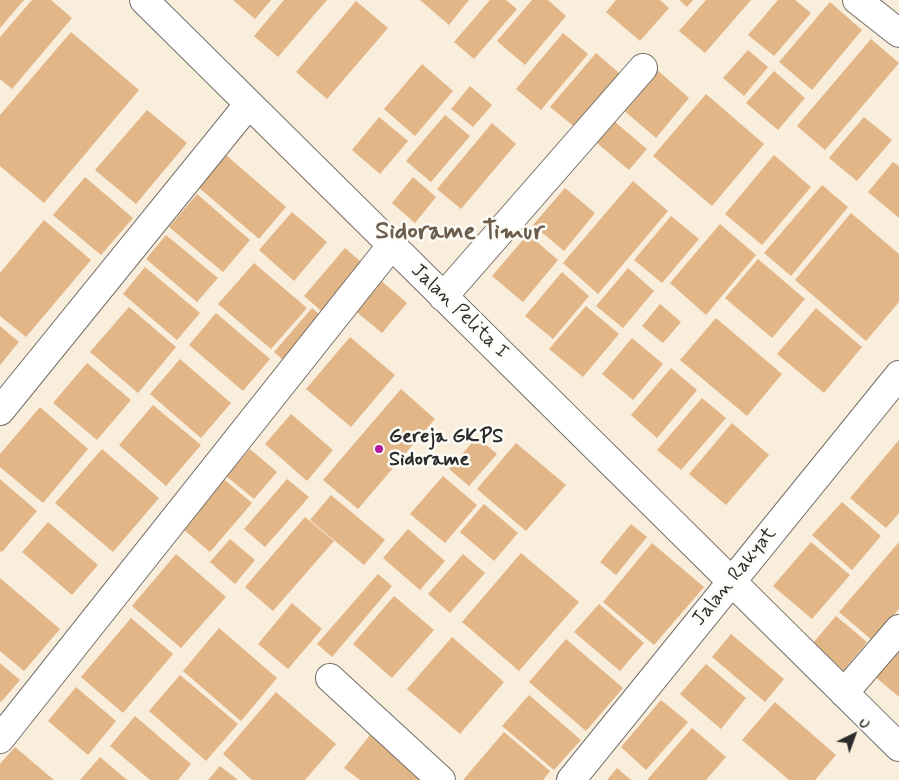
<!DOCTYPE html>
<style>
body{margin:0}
#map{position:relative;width:899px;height:780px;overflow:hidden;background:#f9eddc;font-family:Mynerve,sans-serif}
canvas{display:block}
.north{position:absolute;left:829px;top:710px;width:50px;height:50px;-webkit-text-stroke:4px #fdfcf7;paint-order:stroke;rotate:42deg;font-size:14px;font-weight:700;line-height:20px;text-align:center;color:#2b2b2b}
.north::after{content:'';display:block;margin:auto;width:18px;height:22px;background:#2b2b2b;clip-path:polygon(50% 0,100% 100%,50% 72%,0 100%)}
</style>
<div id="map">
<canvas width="899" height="780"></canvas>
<div class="north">U</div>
</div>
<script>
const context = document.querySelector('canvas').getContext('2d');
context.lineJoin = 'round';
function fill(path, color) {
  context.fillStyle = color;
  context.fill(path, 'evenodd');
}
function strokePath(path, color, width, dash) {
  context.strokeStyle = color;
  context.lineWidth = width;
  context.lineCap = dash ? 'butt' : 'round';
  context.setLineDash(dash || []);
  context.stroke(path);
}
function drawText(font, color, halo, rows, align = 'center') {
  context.font = font + ' Mynerve,sans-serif';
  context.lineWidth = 5;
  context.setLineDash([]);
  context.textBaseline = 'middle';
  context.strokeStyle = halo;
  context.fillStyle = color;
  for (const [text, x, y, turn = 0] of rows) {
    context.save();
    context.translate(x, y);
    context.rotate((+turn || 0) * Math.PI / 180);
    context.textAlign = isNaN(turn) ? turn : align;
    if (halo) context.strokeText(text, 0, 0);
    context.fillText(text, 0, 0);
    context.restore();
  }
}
const building = new Path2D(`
 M0,0H24L0,28Z
 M32,0H51L72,18L12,89L0,79V37Z
 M233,0H271L255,19Z
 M284,0H327L278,57L254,36Z
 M420,0H469L449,25Z
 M490,0H506L517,9L474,59L454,42Z
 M532,0H548L566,16L525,65L497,41Z
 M616,0H660L669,8L640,41L606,12Z
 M679,0H693L687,7Z
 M706,0H751L705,53L679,31Z
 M778,0H795L811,13L774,56L748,35Z
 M356,1L388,28L327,99L296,72Z
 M830,2L862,30L812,90L779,62Z
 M71,32L139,90L44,203L0,166V115Z
 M563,33L588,54L541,110L516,89Z
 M871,39L899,63L825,150L797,126Z
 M748,50L768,67L744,96L723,78Z
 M596,53L627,80L582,133L550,107Z
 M422,64L453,91L415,136L384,109Z
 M655,68L689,98L656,138L621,108Z
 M774,71L805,98L778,130L746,103Z
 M470,86L492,105L473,127L451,109Z
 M706,94L764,144L712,206L653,156Z
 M147,110L187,143L136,204L95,170Z
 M445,115L470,136L431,182L406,161Z
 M379,117L408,141L380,174L352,150Z
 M864,117L892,140L857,181L829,158Z
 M614,121L647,149L629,170L597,143Z
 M492,123L516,144L461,209L437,189Z
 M226,155L286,207L259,239L198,187Z
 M774,155L811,187L762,245L725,214Z
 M893,162L899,166V218L868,192Z
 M85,177L133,218L101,255L53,215Z
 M413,177L436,197L415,223L392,203Z
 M633,181L668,211L598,294L563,263Z
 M822,185L848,207L791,276L764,253Z
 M565,188L595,213L564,251L533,225Z
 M197,194L250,240L223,272L169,227Z
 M292,212L327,242L294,281L259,250Z
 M851,213L899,254V302L866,341L795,280Z
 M671,216L699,239L662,283L634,260Z
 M44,220L91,260L26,337L0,316V273Z
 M720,224L756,255L706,315L670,283Z
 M528,234L558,260L523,302L492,276Z
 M166,235L218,278L197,302L146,259Z
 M345,248L367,267L326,315L304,296Z
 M758,259L805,299L772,338L725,298Z
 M254,263L307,308L271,349L218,304Z
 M145,267L200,313L177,340L123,294Z
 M628,268L654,291L623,328L596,306Z
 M562,272L589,296L553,339L525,316Z
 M379,279L407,303L382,333L353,309Z
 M660,304L681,322L663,343L642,326Z
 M586,306L619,334L583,377L549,349Z
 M129,307L176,347L138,393L90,352Z
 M312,308L329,323L291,367L274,352Z
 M816,308L862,347L824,393L777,354Z
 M216,313L270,359L243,391L189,345Z
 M716,318L782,374L747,416L680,360Z
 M0,326L19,342L0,365Z
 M350,337L395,375L351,427L306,389Z
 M632,338L663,364L633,400L602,374Z
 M180,359L231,403L201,438L150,394Z
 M87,363L131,400L97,440L53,403Z
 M671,368L697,390L657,438L631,415Z
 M401,389L435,419L358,509L323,480Z
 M702,398L726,418L681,470L657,450Z
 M153,405L201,445L166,486L119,445Z
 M40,407L88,449L43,503L0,467V454Z
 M291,414L333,450L307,481L265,444Z
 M732,423L769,455L726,505L689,474Z
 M477,437L497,454L469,486L449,469Z
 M899,440V513L886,528L850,498Z
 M516,443L566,485L526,531L477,489Z
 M102,449L159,498L113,552L55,503Z
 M250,449L277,472L254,499L226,476Z
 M220,476L252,503L210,552L178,525Z
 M443,476L477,505L445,543L410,514Z
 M0,479L37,511L2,552L0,551Z
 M287,479L309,497L265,547L244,529Z
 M331,495L385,540L364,565L310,520Z
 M842,502L881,536L852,570L812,535Z
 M484,504L518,533L494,561L460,532Z
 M305,517L334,541L273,611L245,587Z
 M48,522L98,565L72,595L22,552Z
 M631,524L647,537L616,575L600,562Z
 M408,529L445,561L420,590L383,558Z
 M230,539L255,560L235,584L210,562Z
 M811,542L850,575L812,619L773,586Z
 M899,542V609L872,640L839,612Z
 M652,543L704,587L654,645L603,602Z
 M521,553L579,602L519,671L462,622Z
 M176,554L226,597L181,648L132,606Z
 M463,554L485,573L450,613L428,594Z
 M378,574L392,586L332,657L317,644Z
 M0,578L60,629L24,671L0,651Z
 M394,596L434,630L392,678L353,644Z
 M292,603L322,629L288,669L258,644Z
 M599,604L644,643L620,671L574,632Z
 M836,616L867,642L838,677L807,650Z
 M131,618L173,654L123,713L81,677Z
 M219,628L277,678L241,721L183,671Z
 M731,634L784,679L765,702L712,657Z
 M452,637L504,682L460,734L407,689Z
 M566,639L623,688L586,731L529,682Z
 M899,645V697L873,675Z
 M0,663L20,680L1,702L0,701Z
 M706,664L746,698L721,729L680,694Z
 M180,675L238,724L206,761L149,711Z
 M76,687L116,721L88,755L48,721Z
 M276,692L336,744L305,780H252L223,754Z
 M529,695L581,740L554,770L502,726Z
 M661,700L688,722L646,770L621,747Z
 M775,702L836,755L815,780H789L742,740Z
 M135,716L191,764L178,780H150L110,746Z
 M692,728L726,757L706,780H647Z
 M504,732L550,771L543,780H463Z
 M370,735L426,780H360L344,768Z
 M15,747L54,780H0V764Z
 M100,757L127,780H80Z
 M220,766L238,780H208Z
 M617,768L631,780H607Z`);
const minor = new Path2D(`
 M144,0L899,747
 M857,0L899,33
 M443,297L643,68
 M0,411L248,105
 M330,678L441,780
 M844,693L899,629
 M0,739L391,246
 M571,780L899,375`);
const markers = [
 [379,449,5,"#b5179e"]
];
const streetNames = [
 ["Jalan Pelita I",459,312,44],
 ["Jalan Rakyat",735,577,-51]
];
const poiNames = [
 ["Gereja GKPS",389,438],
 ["Sidorame",389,461]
];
const districtNames = [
 ["Sidorame Timur",460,233]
];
fill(building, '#e2b686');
strokePath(minor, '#736f69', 30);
strokePath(minor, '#fff', 28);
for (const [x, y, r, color] of markers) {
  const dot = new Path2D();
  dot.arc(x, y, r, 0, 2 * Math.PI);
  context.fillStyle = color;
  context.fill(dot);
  strokePath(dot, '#fdfcf7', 2);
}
drawText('20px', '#2b2b2b', '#fdfcf7', streetNames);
drawText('bold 20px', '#2b2b2b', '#fdfcf7', poiNames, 'left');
drawText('bold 25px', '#6b5c4b', '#fdfcf7', districtNames);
</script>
